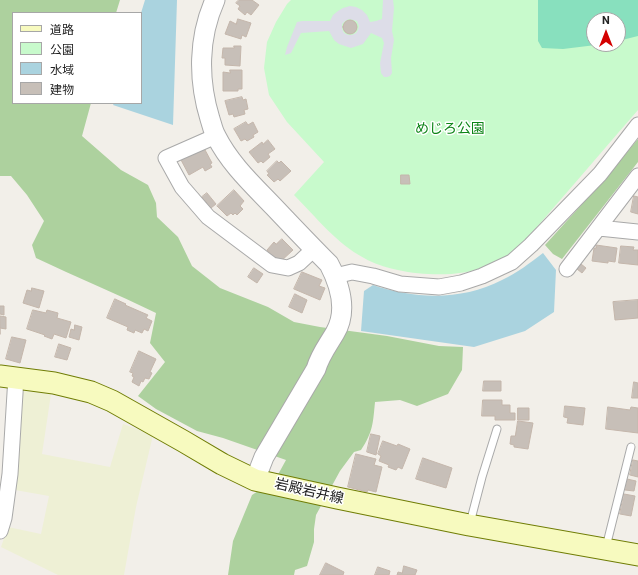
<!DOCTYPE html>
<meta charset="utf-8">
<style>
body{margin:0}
#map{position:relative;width:638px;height:575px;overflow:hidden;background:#f2efe9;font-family:Roboto,"Noto Sans JP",sans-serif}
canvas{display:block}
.legend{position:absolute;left:12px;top:12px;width:130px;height:92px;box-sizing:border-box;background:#fff;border:1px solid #a7a7a7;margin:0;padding:5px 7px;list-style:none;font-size:12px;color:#222}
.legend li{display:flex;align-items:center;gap:8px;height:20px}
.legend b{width:20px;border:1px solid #a7a7a7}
.north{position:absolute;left:586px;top:12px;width:40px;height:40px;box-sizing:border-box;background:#fff;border:1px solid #a7a7a7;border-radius:50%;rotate:0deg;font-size:11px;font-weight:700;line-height:16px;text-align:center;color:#222}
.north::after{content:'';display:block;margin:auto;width:14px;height:18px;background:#d40000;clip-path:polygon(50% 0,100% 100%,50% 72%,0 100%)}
</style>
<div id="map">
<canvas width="638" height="575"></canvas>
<ul class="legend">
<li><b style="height:5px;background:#f7fabf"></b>道路</li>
<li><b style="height:11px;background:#c8facc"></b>公園</li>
<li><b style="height:11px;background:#aad3df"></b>水域</li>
<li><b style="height:11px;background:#c7bfb8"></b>建物</li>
</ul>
<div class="north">N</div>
</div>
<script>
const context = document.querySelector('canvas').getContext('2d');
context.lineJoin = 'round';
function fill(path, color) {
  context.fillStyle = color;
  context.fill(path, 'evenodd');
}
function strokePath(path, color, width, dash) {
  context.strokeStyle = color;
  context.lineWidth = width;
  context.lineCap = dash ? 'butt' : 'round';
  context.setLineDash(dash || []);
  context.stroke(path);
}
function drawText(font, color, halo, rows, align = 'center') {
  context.font = font + ' Roboto,"Noto Sans JP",sans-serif';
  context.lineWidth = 3;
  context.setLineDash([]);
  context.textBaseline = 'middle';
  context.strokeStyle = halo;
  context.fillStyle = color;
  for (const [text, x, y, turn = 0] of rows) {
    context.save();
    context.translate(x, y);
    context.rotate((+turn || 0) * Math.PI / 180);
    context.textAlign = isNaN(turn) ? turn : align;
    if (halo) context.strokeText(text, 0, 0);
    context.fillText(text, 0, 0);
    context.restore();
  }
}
const farmland = new Path2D(`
 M20,389L51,394L42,454L110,467L123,424L153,435L136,507L124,575H58L1,547L8,527L41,534L49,496L15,490L21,431Z`);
const forest = new Path2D(`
 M0,0H120L116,13H13V103H91L82,136L121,170L148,185L156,203L157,217L178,237L192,266L220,288L268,307L294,322L320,327L387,336L439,346L463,347L462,370L448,394L417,406L400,400L375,402C373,423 373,432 361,450L354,452L340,471L316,515L314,529V542L307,566L295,570L294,575H228L233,541L252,495L275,480L286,460L223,438L197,431L156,409L138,396L165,362L150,343L156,313C117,294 76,277 36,258L32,245L44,221L27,195L11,176H0Z
 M638,139V162L562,259L553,254L545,245L594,191Z`);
const park = new Path2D(`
 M291,0H638V110C610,142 583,174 555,206C545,218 535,229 525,240C522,244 518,248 514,251C506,257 494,263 485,267C452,280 394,275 364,258C336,243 316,217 294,195L324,162L287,122L269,95L264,68L267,42L276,22L287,4ZM594,20H618V44H594Z`);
const pitch = new Path2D(`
 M538,0H638V36L618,41V20H594V44H604L563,49L542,48L538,41Z`);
const plaza = new Path2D(`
 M383,0H393L394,8L392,31L394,40L391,58L392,73L390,76L387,77H384L381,73L380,63L384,43L382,38L371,33L363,44L351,48L339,44L334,40L329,31L301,33L291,53L285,55L287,47L297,22L302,21H330L333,15L338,11L343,8L350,6L356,7L362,10L367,15L370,22L376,21L382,19ZM349,19L357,21L359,26L358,30L356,33L352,35H348L344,33L342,29V24L345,21Z`);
const water = new Path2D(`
 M145,0H177L173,125L113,105L114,103H141V13Z
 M543,253L556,270L554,312L525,331L474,347L361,331L364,291L373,285C414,299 462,301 502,280C517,273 530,263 543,253Z`);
const building = new Path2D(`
 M239,0H252L259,5L251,15L247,12L245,15L238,9L240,6L236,3Z
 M238,19L251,23L246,37L242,35L241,39L225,34L230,21L236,24Z
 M343 27a7 7 0 1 1 14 0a7 7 0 1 1-14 0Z
 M234,46H241L240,66L225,65V58H222L223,48H234Z
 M230,70H242V89H238V91H223V72L230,73Z
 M242,97L243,100L246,99L248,109L244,110L245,114L234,117L233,114L229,115L225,101Z
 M246,122L248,125L253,122L258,132L253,135L254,137L247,141L245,139L241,141L234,129Z
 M268,140L275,149L268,154L270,157L263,163L261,161L258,163L249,152L262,142L263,144Z
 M204,148L212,163L210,164L212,167L205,171L203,167L189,175L180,158Z
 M277,161L279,163L281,161L291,171L280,181L278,179L274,182L267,175L269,174L267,171Z
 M401,175H409L410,184H401Z
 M234,190L244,201L240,206L243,209L237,215L235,213L233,215L231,213L227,216L217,206Z
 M207,193L216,204L211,208L202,197Z
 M634,196L638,197V214L631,212Z
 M282,239L293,250L280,262L267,250L274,242L276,244Z
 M596,245L617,248L615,262L608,261V263L592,261L594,248H596Z
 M621,246L634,247L633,250H638V265L619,263Z
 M581,264L586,268L582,273L577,269Z
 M254,268L263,274L257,283L248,277Z
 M302,272L322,280L319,286L325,288L320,300L294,289Z
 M32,288L44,291L39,308L23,303L27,290L31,291Z
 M295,294L307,300L302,313L289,307Z
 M115,299L126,304L125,305L148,315L146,318L152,321L148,331L144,329L142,333L135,330L134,333L127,330L128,327L107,318Z
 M638,300V318L615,320L613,302Z
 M0,306H4V315L0,314Z
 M33,310L46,313L47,310L58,313L57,318L71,322L66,338L54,334L52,339L44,336L45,335L27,329Z
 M0,316L6,317V329L0,328V334Z
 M75,325L82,327L79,340L69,337L71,329L74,330Z
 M12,337L26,340L20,363L6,359Z
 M59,344L71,348L67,360L55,357Z
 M139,351L156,359L150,372L152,373L149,379L145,378L143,382L141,381L139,386L132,382L134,377L132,376L133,373L130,372Z
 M484,381H501V391H483Z
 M634,382L638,383V398H632Z
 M483,400H502V405H510V413H515V420H495V416H482Z
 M565,406L585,408L583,425L567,423L568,418L564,417Z
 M608,407L630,410L631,407L638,408V433L606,429Z
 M518,408H529V420H518Z
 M518,421L533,423L528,449L514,447V445L510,444L511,436H515Z
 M371,434L380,436L376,455L367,452Z
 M383,441L397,446L398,444L410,449L402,469L398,467L396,470L388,467L389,465L379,461L381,456L378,454Z
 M356,454L376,459L374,465L382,467L376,492L368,490L367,492L348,487Z
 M423,458L452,468L446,488L416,479Z
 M633,460L638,461V477L630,475Z
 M627,479L636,481L634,491L625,490Z
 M624,494L635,496L631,516L620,514Z
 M326,563L344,572L343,575H320Z
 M404,566L417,570L415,575H397L398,572L402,573Z
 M378,567L390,571L389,575H375Z`);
const service = new Path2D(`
 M470,523L482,477L497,429
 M606,547L631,447`);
const minor = new Path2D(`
 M216,136L166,158L182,187L208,217L272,265L288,268L299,263L314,249
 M599,228L638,232
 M567,269L638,176
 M335,276L352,272L373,276L400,284L439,287L461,283L482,276L512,262L531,245L600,174L638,125
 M0,531L4,518L10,474L16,377`);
const tertiary = new Path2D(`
 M215,0C198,38 198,80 210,119C212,125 213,131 216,136C230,164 253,185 274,207C292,226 310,245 329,264C340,285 348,311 335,333C328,345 320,355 316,369L264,457L255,480`);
const secondary = new Path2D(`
 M0,376L54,383L91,392L112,401L183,441L222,464L255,480L337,498L469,525L638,555`);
const parkNames = [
 ["めじろ公園",450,129]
];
const streetNames = [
 ["岩殿岩井線",309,492,13]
];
fill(farmland, '#eef0d5');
fill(forest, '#add19e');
fill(park, '#c8facc');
fill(pitch, '#88e0be');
fill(plaza, '#dddde8');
fill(water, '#aad3df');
fill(building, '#c7bfb8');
strokePath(building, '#c4b6ab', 1);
strokePath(service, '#a9a9a9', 9);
strokePath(minor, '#a9a9a9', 17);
strokePath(tertiary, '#a9a9a9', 21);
strokePath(secondary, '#707d05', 23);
strokePath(service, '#fff', 7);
strokePath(minor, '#fff', 15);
strokePath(tertiary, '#fff', 19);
strokePath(secondary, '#f7fabf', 21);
drawText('14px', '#0c8416', '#fff', parkNames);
drawText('14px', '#222', '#fff', streetNames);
</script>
